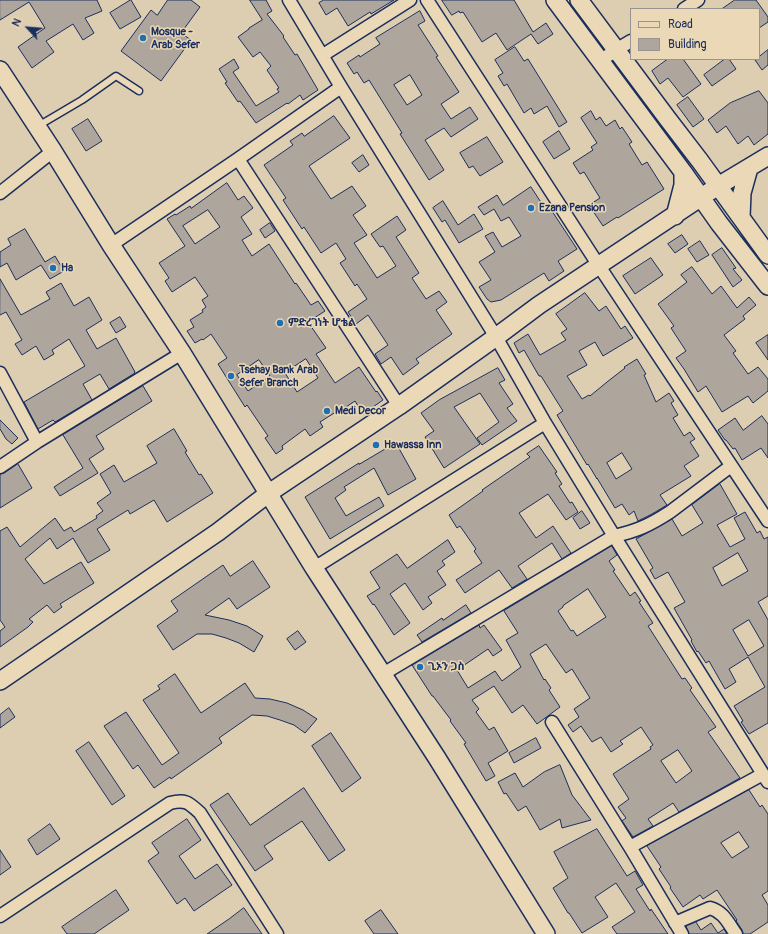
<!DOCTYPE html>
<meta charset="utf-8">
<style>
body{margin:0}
#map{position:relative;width:768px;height:934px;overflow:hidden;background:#deceb1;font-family:Pangolin,sans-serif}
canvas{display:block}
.legend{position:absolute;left:630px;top:8px;width:130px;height:52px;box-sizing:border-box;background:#ebd8b6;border:1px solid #989493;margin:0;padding:5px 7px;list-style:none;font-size:12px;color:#1b2f5e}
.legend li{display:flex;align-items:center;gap:8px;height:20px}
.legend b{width:20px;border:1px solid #989493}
.north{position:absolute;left:8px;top:8px;width:40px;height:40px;-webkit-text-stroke:3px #ebd8b6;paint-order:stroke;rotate:296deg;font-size:11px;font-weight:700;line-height:16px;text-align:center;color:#1b2f5e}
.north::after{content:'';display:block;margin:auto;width:14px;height:18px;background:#1b2f5e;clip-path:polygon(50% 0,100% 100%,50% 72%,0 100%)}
</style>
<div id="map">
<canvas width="768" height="934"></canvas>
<ul class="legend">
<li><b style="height:5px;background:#ebd8b6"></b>Road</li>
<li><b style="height:11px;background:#aea69c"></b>Building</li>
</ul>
<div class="north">N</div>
</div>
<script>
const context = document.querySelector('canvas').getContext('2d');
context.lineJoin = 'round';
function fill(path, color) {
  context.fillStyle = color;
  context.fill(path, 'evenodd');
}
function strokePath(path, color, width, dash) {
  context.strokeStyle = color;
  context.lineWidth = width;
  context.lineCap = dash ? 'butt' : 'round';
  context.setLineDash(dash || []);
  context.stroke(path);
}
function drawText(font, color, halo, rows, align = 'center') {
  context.font = font + ' Pangolin,"Noto Sans Ethiopic",sans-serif';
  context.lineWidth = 3;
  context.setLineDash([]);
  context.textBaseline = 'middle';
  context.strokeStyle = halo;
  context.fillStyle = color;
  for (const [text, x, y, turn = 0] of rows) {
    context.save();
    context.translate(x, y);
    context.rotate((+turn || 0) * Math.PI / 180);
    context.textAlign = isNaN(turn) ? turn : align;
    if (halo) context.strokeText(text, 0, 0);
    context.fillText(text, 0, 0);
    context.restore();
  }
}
const building = new Path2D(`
 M0,0H97L102,11L85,18L94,33L83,40L73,24L46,41L54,52L32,68L18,47L45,28L29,2L0,20Z
 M131,0L141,17L120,29L110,13Z
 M168,0H191L200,7L181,33L191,40L161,81L121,51L151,10L157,15Z
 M250,0H266L272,11L267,14L284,36L283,37L295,55L297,54L318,90L303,100L300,95L288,104L287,103L256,123L240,101L238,102L225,83L227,82L219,69L234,59L239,68L233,72L256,106L279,92L277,89L279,88L267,70L271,66L260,52L253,57L238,37L249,29V28L262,20Z
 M324,0H394L371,14L370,12L348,26L337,8L326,15L319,3Z
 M442,0H514L533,32L546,23L553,34L538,44L531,34L507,50L496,33L482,42L463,12L460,13L459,11L452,15Z
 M735,0H756L768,17V22L759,28V9H722Z
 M420,11L425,21L418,25L438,56L436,57L459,92L441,104L451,119L470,107L478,119L451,137L444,128L425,140L444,170L429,180L400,134L402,133L369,80L364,83L357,72L354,74L347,63L359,55L360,57L380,44L376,38ZM410,75L422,95L407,105L394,85Z
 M515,47L524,61L528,59L567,122L559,127L547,106L534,114L531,108L524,113L507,84L504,86L498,76L503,73L495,60Z
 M768,50V65L762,70L755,60L759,59V57Z
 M668,59H683L701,84L683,97L668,78L660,84L652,71Z
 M725,59H729L736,69L712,86L704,75Z
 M759,91L768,103V134L754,145L748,136L738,144L726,126L717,133L708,120L730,103Z
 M688,97L704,119L693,127L677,105Z
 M591,111L596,120L600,117L606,126L615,120L620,129L622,127L632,142L629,144L642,165L647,162L664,189L618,218L617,217L603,226L589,205L600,198L584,172L580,174L573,163L593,150L591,147L597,143L581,118Z
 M334,116L350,138L309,166L331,199L352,186L366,206L353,215L367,235L354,243L377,278L396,266L383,246L380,247L371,234L397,216L406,230L396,237L419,273L412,278L426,299L439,291L447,302L436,310L452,334L416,359L419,363L403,375L391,357L381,364L375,354L388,345L368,315L356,324L348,312L367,299L357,284L355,286L340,263L346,259L336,243L321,253L304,227L302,229L283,200L286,198L264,165L293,145L290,141L302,133L304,136Z
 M88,119L102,141L86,151L72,129Z
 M559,131L570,149L554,159L543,142Z
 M487,137L503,162L480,176L473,166L469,168L460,153Z
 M363,155L369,165L359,172L352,163Z
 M227,183L238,200L244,196L253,208L241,217L252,234L242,240L252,256L269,244L295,284L296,283L311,305L318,301L325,311L308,322L326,348L316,354L335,383L359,367L376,392L377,391L383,400L363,414L355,401L340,411L339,410L320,422L323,427L310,436L305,429L282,446L283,449L276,454L265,438L268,436L247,405L245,407L218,364L227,358L211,334L203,340L202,339L195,343L187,331L194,327L190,320L203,312L202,310L206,307L202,300L208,296L195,277L172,292L165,281L169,278L159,263L185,246L167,219L175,214L176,215L190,206L191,208ZM208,210L220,227L195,244L183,226ZM306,359L318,378L297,392L285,373ZM259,360L270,376L248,391L237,375Z
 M531,187L544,207L548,205L577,249L558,261L564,271L549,281L544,273L501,300L491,302L487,299L479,287L491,280L479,262L495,252L485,236L493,232L502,247L521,236L509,217L501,221L494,209L484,215L478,207L497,195L503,205Z
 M443,201L458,225L474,214L483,229L459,243L445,220L442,222L433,208Z
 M270,223L275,231L265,238L260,230Z
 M25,229L45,262L55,256L64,271L50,279L41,265L16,280L7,263L0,267V252L11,245L8,239Z
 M682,235L688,244L675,253L668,244Z
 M700,241L709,255L697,262L688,249Z
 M722,248L736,268L733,269L742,280L733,287L712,255Z
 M651,258L663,275L635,294L623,276Z
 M692,267L712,294L721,286L737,308L749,297L756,305L743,316L745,319L724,335L736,351L733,353L748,374L758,367L768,379V391L753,403L748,396L722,412L706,386L698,392L684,369L676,358L686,351L671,328L674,326L658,304L687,282L681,275Z
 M0,279L21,315L50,299L46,292L61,283L74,306L89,297L102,320L86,330L97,349L116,338L135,372H134L135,373L109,389L100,374L83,384L92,400L55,422L53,420L38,429L24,402L85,366L69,339L52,350L54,354L44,360L36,346L22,355L15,344L22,340L6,312L0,315Z
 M585,293L599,311L606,306L621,329L625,326L633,338L603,356L595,342L579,351L587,365L567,376L582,399L589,395L590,396L607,382L625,368L624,367L637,359L646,374L644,375L656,402L669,393L674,401L671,403L678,415L673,418L684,436L690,432L695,439L690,442L699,456L684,466L691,476L660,495L667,505L652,514L638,521L634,511L629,515L622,504L615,508L597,478V479L588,464L587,465L557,415L563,411L541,376H539L524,350L519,353L514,343L528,334L540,355L566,340L561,333L567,329L556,314ZM622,453L632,469L616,479L607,463Z
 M120,317L126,327L116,333L110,323Z
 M768,335V360L756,343Z
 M498,368L505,380L499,383L513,404L507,408L517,421L482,445L477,438L499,422L480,393L454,407L480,444L444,468L425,437L434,431L421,413L439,400Z
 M143,386L152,401L96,436L104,449L89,459L98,473L60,496L54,487L83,468L63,435Z
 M762,416L768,424V458L761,448L742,460L735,448L733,449L726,440H725L718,430L735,418L743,430Z
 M0,420L18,438L12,444L6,439L0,429Z
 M174,429L187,451L185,452L199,475L201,474L213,493L167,522L154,500L130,514L128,510L97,529L110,550L88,563L73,538L57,549L50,538L25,559L44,584L81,562L94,583L60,604L62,607L54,613L47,605L29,619L33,622L28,627L0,647V631L5,627L0,620V531L7,527L20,547L55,518L64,531L71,527L74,532L97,518L96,516L103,511L97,503L111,493L100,474L114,465L124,482L157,463L147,446Z
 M396,443L416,479L388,495L374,468L344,487L346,490L335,498L346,516L379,497L384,506L330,539L305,497L359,463V464Z
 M539,446L557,472L555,473L562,484L559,486L570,503L572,502L578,512L566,520L548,494L519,513L536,538L553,526L571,553L562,559L552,543L518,566L527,579L512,588L499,570L465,593L456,580L482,563L474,551L476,549L460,526L457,528L449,515L483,491L482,490L530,457L527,454Z
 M18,464L32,488L0,508V474L4,473Z
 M720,484L737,514L717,525L730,547L745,539L734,518L745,512L757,533L760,531L764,539L768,537V596L758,602L768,620V723L749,734L741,722L743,721L734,706L765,687L748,657L729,669L736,682L725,689L709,661L706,663L698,651L697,652L691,641L692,640L674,608L685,602L668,572L655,579L650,570L653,568L636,539L672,519L682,536L703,523L692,505ZM738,553L748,571L722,586L713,568ZM749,620L764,646L748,656L733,630Z
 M582,511L590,523L580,529L573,518Z
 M448,540L455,552L442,561L445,565L437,571L446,585L428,597L432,603L423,610L405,583L390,594L410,623L394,635L374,604L373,605L367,596L380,588L370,572L397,554L407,568Z
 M612,546L617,555L609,561L615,570L613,571L630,596L635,592L641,601L639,602L653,623L648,626L682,679L685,678L692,688L690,690L716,727L708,732L740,778L679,812L673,803L648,819L653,826L633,837L622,821L626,818L618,807L629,799L613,774L651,749L650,747L653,745L641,727L620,741L623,744L611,752L601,737L592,742L581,726L573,732L568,725L579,717L574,709L590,698L572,669L566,673L546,644L530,654L544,680L545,679L551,688L549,690L560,707L537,724L523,705L512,713L494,686L472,700L479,709L476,712L489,730L494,727L508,751L488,763L495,776L486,781L464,744L466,743L450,721L451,720L433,696H432L412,665L479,625L480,628L484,625L502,650L493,656L488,649L457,670L468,688L495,671L502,681L521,667L506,640L518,633L504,611ZM588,589L606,617L577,636L573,630L571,631L558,611L563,607V606ZM678,750L692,771L676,783L661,761Z
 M253,561L270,587L237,609L229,598L205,615L229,620L247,626L263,636L254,652L239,643L226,638L212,634H197L173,650L157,626L178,611L171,601L223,565L230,576Z
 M466,605L471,613L422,642L417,635L442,618L443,620Z
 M298,631L306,642L295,650L287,639Z
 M175,674L201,713L245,683L255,698L270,699L287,703L303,710L317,719L305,733L294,725L280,720L267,716L252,715L219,738L222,743L171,779L170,777L154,788L138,765L133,769L104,726L126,712L162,765L179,753L143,700L160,689L158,686Z
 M9,708L15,717L0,728V715Z
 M331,733L361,778L342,792L312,746Z
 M536,738L541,748L514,763L509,753Z
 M89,742L125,796L112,805L76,751Z
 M560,765L572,795L591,820L562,828L560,819L540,830L526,806L518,811L506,793L504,794L498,782L515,773L523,787L544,772Z
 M304,788L345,850L329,861L302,821L264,846L273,859L255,871L210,805L228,793L250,825Z
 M749,790L760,807L762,805L768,814V891L762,895L768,905V922L750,934H743L742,930L736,921L737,920L717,890L703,899L700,895L683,907L670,888L671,887L659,869L661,867L647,846ZM739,832L749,847L732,858L721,843Z
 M187,819L201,840L179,856L195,879L217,864L232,885L194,911L185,898L177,904L148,861L159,853L152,843Z
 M50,824L60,839L37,855L28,840Z
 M597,829L627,876L635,871L643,885L636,889L650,911L651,909L668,934H617L612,927L635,912L616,883L595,897L608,917L582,933L569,913H568L553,888L568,878L554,852Z
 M0,850L11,867L0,875Z
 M116,890L129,910L94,934H67L62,927Z
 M244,908L262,934H207L229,919Z
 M381,910L398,934H374L365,921Z
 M696,922L701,930L711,923L718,933L724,929L727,934H689L686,926Z`);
const lane = new Path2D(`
 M38,126L82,100L116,76L139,91`);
const street = new Path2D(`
 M289,0L341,87L496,337L545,423L614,536L768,782
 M427,0L599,266L768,521
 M684,9L698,0
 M323,55L410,0
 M600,61L616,50L631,41
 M238,159L399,406
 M0,193L53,151
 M111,245L238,159L341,87
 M0,373L37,442
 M0,467L37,442L182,353
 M314,568L545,423
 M383,674L614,536C637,531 650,525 670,512L731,466
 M552,722L630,847L682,934
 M630,847L763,774
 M0,916L170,803C186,799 189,803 200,813L277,934
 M675,923L710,908C724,912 728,923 736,934`);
const secondary = new Path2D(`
 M555,0L683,172L719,223L768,286
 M579,0L667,118L700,161L768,255
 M0,70L53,151L111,245L182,353L314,568L437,758L546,934
 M675,216L683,185V172
 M741,217L742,193L749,168
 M0,681L218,532L269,493L399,406L496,337L539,305L718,186L768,156`);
const markers = [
 [143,38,4,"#1f6fb2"],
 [531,208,4,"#1f6fb2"],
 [53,268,4,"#1f6fb2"],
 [280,323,4,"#1f6fb2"],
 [231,376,4,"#1f6fb2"],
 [327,411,4,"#1f6fb2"],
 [376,445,4,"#1f6fb2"],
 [420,667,4,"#1f6fb2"]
];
const poiNames = [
 ["Mosque -",151,32],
 ["Arab Sefer",151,45],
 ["Ezana Pension",539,208],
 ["Ha",61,268],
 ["ምድረገነት ሆቴል",288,323],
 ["Tsehay Bank Arab",239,370],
 ["Sefer Branch",239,383],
 ["Medi Decor",335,411],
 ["Hawassa Inn",384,445],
 ["ጊኦን ጋስ",428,667]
];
fill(building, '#aea69c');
strokePath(building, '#1b2f5e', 1);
strokePath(lane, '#1b2f5e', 9);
strokePath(street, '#1b2f5e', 15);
strokePath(secondary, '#1b2f5e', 20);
strokePath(lane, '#ebd8b6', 6);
strokePath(street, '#ebd8b6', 12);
strokePath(secondary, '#ebd8b6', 17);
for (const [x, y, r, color] of markers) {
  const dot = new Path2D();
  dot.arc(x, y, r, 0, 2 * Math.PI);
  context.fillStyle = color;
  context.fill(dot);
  strokePath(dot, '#ebd8b6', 1.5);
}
drawText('bold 11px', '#1b2f5e', '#ebd8b6', poiNames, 'left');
</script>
